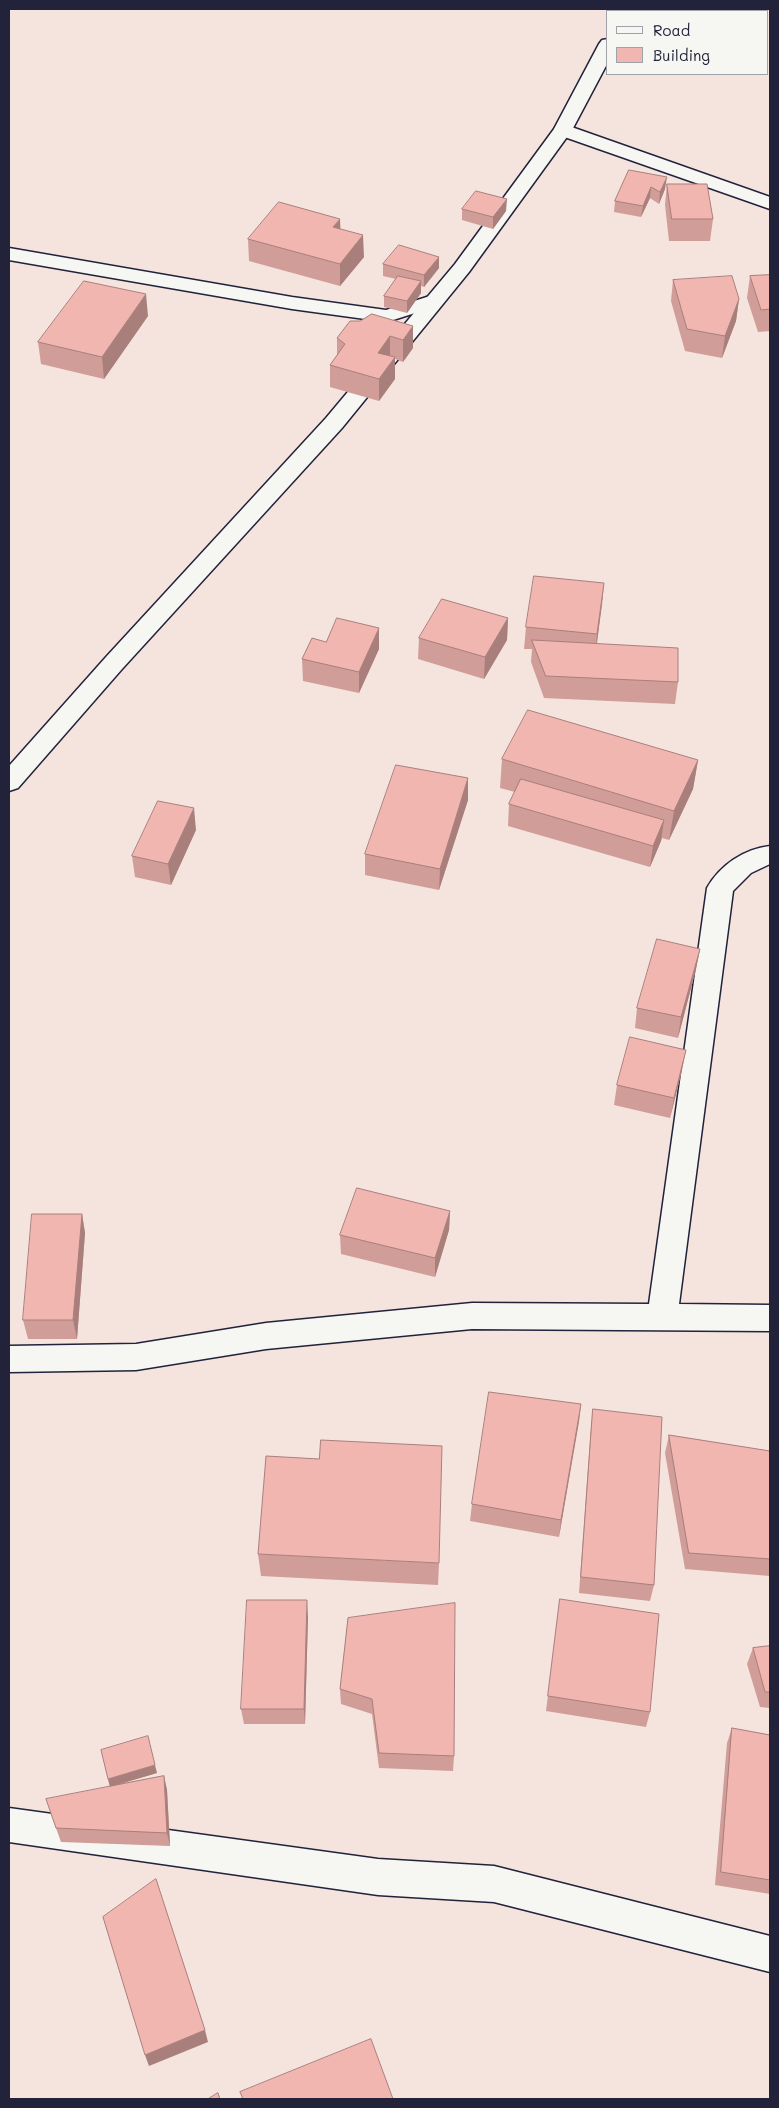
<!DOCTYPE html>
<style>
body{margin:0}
#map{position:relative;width:779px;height:2108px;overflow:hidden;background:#f5e3de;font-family:Mali,sans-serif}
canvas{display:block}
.frame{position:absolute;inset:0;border:10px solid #22223b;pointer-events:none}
.legend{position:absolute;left:606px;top:10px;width:162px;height:65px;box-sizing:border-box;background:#f6f6f2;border:1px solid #a1a1a9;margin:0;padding:6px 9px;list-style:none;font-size:15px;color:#22223b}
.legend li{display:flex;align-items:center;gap:10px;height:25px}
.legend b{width:25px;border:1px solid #a1a1a9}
</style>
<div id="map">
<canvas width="779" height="2108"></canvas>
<div class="frame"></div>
<ul class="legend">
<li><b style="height:6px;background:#f6f6f2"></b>Road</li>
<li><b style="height:14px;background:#f2b6b1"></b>Building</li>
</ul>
</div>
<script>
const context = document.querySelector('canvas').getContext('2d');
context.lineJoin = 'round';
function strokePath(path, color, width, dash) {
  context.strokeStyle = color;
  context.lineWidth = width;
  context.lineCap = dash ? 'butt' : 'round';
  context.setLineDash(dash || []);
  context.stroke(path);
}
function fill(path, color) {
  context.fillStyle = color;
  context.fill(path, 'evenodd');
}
const street = new Path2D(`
 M563,124L770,197V209L556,134L554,130L556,126Z
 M9,248L292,297L386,310L433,295L440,297L443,301L440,305L387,322L292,309L9,260Z
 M770,846V864L751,873L733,891L679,1304L770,1305V1331L472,1329L266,1349L136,1370L9,1372V1346L136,1344L266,1323L472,1303L649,1304L707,888C720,865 744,849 770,846Z
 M9,1808L378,1859L494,1866L770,1936V1972L494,1902L378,1895L9,1842Z`);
const secondary = new Path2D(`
 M617,9H635L634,11H616Z
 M608,39V62L572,130L469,272L342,428L122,669L18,788L9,791V766L106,657L326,418L455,264L554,129L599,44L602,40Z`);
const wall = new Path2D(`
 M629,170L665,189L659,204L650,198L641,217L614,212L615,201Z
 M667,184L713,219L710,241H669L665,205Z
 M462,209L506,211L493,229L462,220Z
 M341,229L364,257L340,286L249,261L248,239Z
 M383,264L439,268L424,287L421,286V293L407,313L384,307V296L396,279L383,276Z
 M770,275V331L758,332L747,298L750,276Z
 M673,280L739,299L736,321L722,358L685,351L671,301Z
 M372,314L413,348L403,362L395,359V379L379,401L330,387V365L337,355V338L360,321Z
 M148,316L104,379L41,364L38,342Z
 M604,583L597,644L678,682L675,704L544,698L531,662L532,649H524L526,627Z
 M508,618L507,640L484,679L418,659L419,638Z
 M326,642L379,649L359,693L303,681L302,659Z
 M502,759L698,760L693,789L669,840L662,838L661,841L650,867L508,826L509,804L515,792L500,788Z
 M468,778V800L439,890L365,875V854Z
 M196,830L171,885L135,877L132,856Z
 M700,949L696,969L678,1038L635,1028L637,1008Z
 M682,1070L670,1118L614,1105L617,1085Z
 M450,1211L449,1230L435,1277L341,1254L340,1235Z
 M82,1214L85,1233L77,1339H28L23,1320Z
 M581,1404L559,1537L470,1521L472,1504Z
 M593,1409L654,1585L650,1601L579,1593L591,1427Z
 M669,1435L770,1451V1576L685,1569L665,1453Z
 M258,1554L439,1563L438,1585L261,1576Z
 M560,1599L650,1712L646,1727L546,1711Z
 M308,1617L305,1724H244L241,1709Z
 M348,1618L454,1756L453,1771L379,1768L372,1714L341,1704L340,1689Z
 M770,1646V1708L760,1707L747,1664L753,1648Z
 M732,1728L770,1735V1894L715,1885L727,1743Z
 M157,1773L115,1785L164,1776L167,1790L170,1846L61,1842L56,1828L110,1786L108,1779Z`);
const shadedWall = new Path2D(`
 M667,177L665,189L659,204L660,192Z
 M651,187L650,198L641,217L643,206Z
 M507,199L506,211L493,229V217Z
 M340,219L341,241L333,227Z
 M363,235L364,257L340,286V264Z
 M439,257V268L424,287V275Z
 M421,281V293L407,313V301Z
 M146,294L148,316L104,379L102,357Z
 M739,299L736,321L722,358L725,336Z
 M413,326V348L403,362V340Z
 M390,336V358L378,353Z
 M395,357V379L379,401V379Z
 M604,583L602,605L595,656L597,634Z
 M508,618L507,640L484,679L485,657Z
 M379,628V649L359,693V672Z
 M698,760L693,789L669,840L674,811Z
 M468,778V800L439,890L440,869Z
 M194,808L196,830L171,885L168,864Z
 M664,820L661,841L650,867L653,846Z
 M700,949L696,969L678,1038L681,1017Z
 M686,1050L682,1070L670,1118L674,1098Z
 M450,1211L449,1230L435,1277V1258Z
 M82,1214L85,1233L77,1339L73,1320Z
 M581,1404L579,1422L559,1537L561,1520Z
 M307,1600L308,1617L305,1724L304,1709Z
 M155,1765L157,1773L110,1787L108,1779Z
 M164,1776L167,1790L170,1846L167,1833Z
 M205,2030L208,2042L149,2066L145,2055Z`);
const building = new Path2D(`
 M629,170L667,177L660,192L651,187L643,206L615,201Z
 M667,184H707L713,219H672Z
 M476,191L507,199L493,217L462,209Z
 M279,202L340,219L333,227L363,235L340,264L248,239Z
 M399,245L439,257L424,275L383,264Z
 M770,275V309L761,310L750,276Z
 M398,276L421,281L407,301L384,296Z
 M732,276L739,299L725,336L687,329L673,280Z
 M84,281L146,294L102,357L38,342Z
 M372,314L413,326L403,340L390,336L378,353L395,357L379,379L330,365L345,344L337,338L350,321H360Z
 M534,576L604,583L597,634L526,627Z
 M442,599L508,618L485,657L419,638Z
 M337,618L379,628L359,672L302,659L312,638L326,642Z
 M532,640L678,648V682L546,676Z
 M528,710L698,760L674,811L502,759Z
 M396,765L468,778L440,869L365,854Z
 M521,779L664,820L653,846L509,804Z
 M158,801L194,808L168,864L132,856Z
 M657,939L700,949L681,1017L637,1008Z
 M630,1037L686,1050L674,1098L617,1085Z
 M357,1188L450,1211L435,1258L340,1235Z
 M32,1214H82L73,1320H23Z
 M489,1392L581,1404L561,1520L472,1504Z
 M593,1409L662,1417L654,1585L581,1577Z
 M669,1435L770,1451V1559L689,1553Z
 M321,1440L442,1446L439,1563L258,1554L266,1456L319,1459Z
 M560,1599L659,1614L650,1712L548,1696Z
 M247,1600H307L304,1709H241Z
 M455,1603L454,1756L379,1753L372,1699L340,1689L348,1618Z
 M770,1646V1692H765L753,1648Z
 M732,1728L770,1735V1880L721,1872Z
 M148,1736L155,1765L108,1779L101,1750Z
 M164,1776L167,1833L56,1828L46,1799Z
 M156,1879L205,2030L145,2055L103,1917Z
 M371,2039L393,2099H243L240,2092Z
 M218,2093L220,2099H208Z`);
strokePath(street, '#22223b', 3);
strokePath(secondary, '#22223b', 3);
fill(street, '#f6f6f2');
fill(secondary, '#f6f6f2');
fill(wall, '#d09d98');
fill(shadedWall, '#a97f7c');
fill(building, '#f2b6b1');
strokePath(building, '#a97f7c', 1);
</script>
